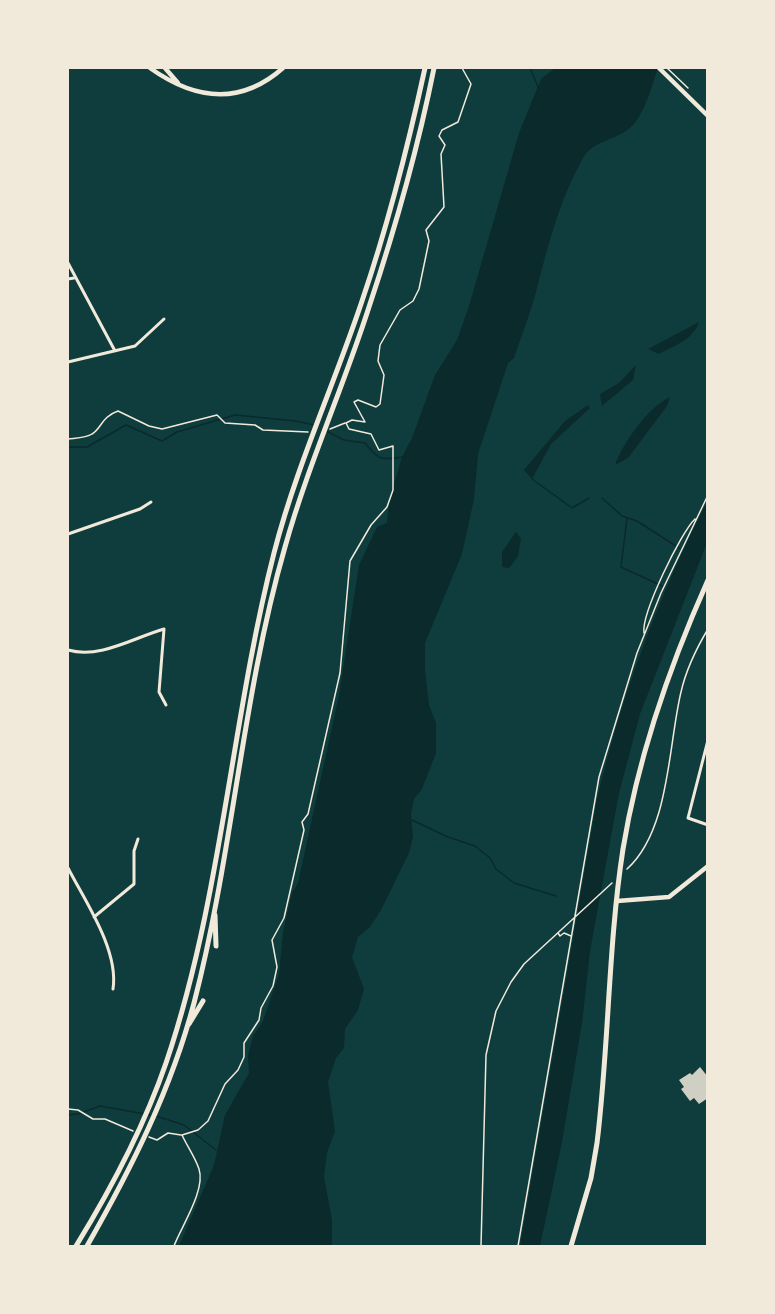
<!DOCTYPE html>
<style>
body{margin:0}
#map{position:relative;width:775px;height:1314px;overflow:hidden;background:#0f3d3e;font-family:"Source Serif 4",serif}
canvas{display:block}
.frame{position:absolute;inset:0;border:69px solid #f1e9da;pointer-events:none}
</style>
<div id="map">
<canvas width="775" height="1314"></canvas>
<div class="frame"></div>
</div>
<script>
const context = document.querySelector('canvas').getContext('2d');
context.lineJoin = 'round';
function fill(path, color) {
  context.fillStyle = color;
  context.fill(path, 'evenodd');
}
function strokePath(path, color, width, dash) {
  context.strokeStyle = color;
  context.lineWidth = width;
  context.lineCap = dash ? 'butt' : 'round';
  context.setLineDash(dash || []);
  context.stroke(path);
}
const water = new Path2D(`
 M555,68H658C652,85 645,113 632,126C618,140 592,141 583,158C560,199 549,242 537,288C531,311 522,335 514,358L508,363L478,454L474,499L462,554L425,643V670L429,705L436,723V753L422,789L414,799L411,814L413,837L409,853L381,910L370,927L358,937L352,957L364,989L358,1010L345,1029L344,1048L336,1058L328,1082L335,1131L327,1153L324,1177L332,1220V1246H179L214,1165L225,1115L249,1073L248,1056L253,1036L263,1021L279,974L283,932L292,893L298,883L339,695L359,565L377,527L387,523L389,502L402,457L412,438L435,375L457,340L469,306L519,133L541,79Z
 M699,322C693,340 675,345 659,354L648,349Z
 M636,365L633,380L602,406L600,394L619,383Z
 M670,397L667,406L628,458L615,465C623,443 648,407 670,397Z
 M588,405L590,408L551,444L532,479L524,470L565,421Z
 M707,502V543L640,714L619,793L590,951L582,1023L562,1142L540,1246H520L597,799C622,695 658,597 707,502Z
 M516,532L521,538L518,556L509,568L502,567V552Z`);
const stream = new Path2D(`
 M530,68L539,89
 M326,431L344,440L365,443C381,463 382,459 404,457
 M68,447H87L126,425L162,441L177,432L235,415L296,421L314,425
 M532,479L572,508L589,498
 M602,498L622,516L637,521L679,548
 M627,518L621,567L662,586
 M412,820L448,837L475,846L490,858L496,869L514,883L556,896
 M68,1115L78,1114L100,1106L151,1115
 M156,1116L184,1125L216,1150`);
const building = new Path2D(`
 M700,1067L708,1077V1098L699,1104L694,1098L690,1101L681,1089L684,1087L679,1080L690,1073L692,1075Z`);
const path = new Path2D(`
 M667,68L688,88
 M330,429L345,423
 M68,439C75,438 86,438 92,434C102,428 101,417 118,411L149,426L162,429L217,415L225,423L255,425L263,430L308,432
 M644,633C641,614 681,532 695,519
 M627,869C670,830 668,746 681,692C686,670 696,649 708,629
 M558,933L560,936L564,933L571,936
 M68,1109L78,1110L93,1119H105L133,1131
 M149,1137L157,1140L168,1133L181,1135
 M174,1246C181,1227 206,1190 199,1169C195,1157 187,1146 182,1135L198,1130L208,1121L225,1084L238,1070L244,1057V1043L259,1020L261,1008L273,986L277,967L272,940L284,918L304,830L302,822L308,814L340,673L350,561L371,525L387,507L393,490V446L379,450L371,434L349,429L346,423L352,420L365,422L354,402L358,400L376,407L380,404L384,375L378,361L380,345L400,310L413,301L419,289L429,241L426,230L444,207L441,154L445,145L439,136L442,130L458,122L471,84L462,68
 M481,1246L486,1055L496,1011L511,982L524,964L612,883
 M518,1246L599,777L637,653L661,593L708,495`);
const minor = new Path2D(`
 M68,263L115,351
 M68,279L74,278
 M68,362L135,346L164,319
 M68,534L140,509L151,502
 M68,650C100,659 133,638 164,629L159,692L166,705
 M708,740L688,818L708,825
 M68,868C85,901 119,950 113,989
 M94,917L134,884V851L138,839`);
const primary = new Path2D(`
 M150,68C195,100 240,106 283,68
 M165,68L178,83
 M659,68L708,116
 M617,901L669,897L708,866`);
const trunk = new Path2D(`
 M571,1246L591,1178L597,1143C609,1046 608,946 623,849C638,757 670,665 708,580`);
const motorway = new Path2D(`
 M215,915L216,946
 M189,1024L203,1001
 M76,1246C111,1189 144,1127 166,1063C222,898 231,721 274,553C296,467 334,385 362,301C388,225 408,146 425,68
 M87,1246C131,1169 171,1090 194,1003C233,853 242,696 285,547C308,465 343,388 369,307C395,229 418,148 434,68`);
fill(water, '#0a2a2b');
strokePath(stream, '#0a2a2b', 1.5);
fill(building, '#cfcfc3');
strokePath(path, '#f1e9da', 1.5);
strokePath(minor, '#f1e9da', 3);
strokePath(primary, '#f1e9da', 4.5);
strokePath(trunk, '#f1e9da', 5);
strokePath(motorway, '#f1e9da', 5);
</script>
